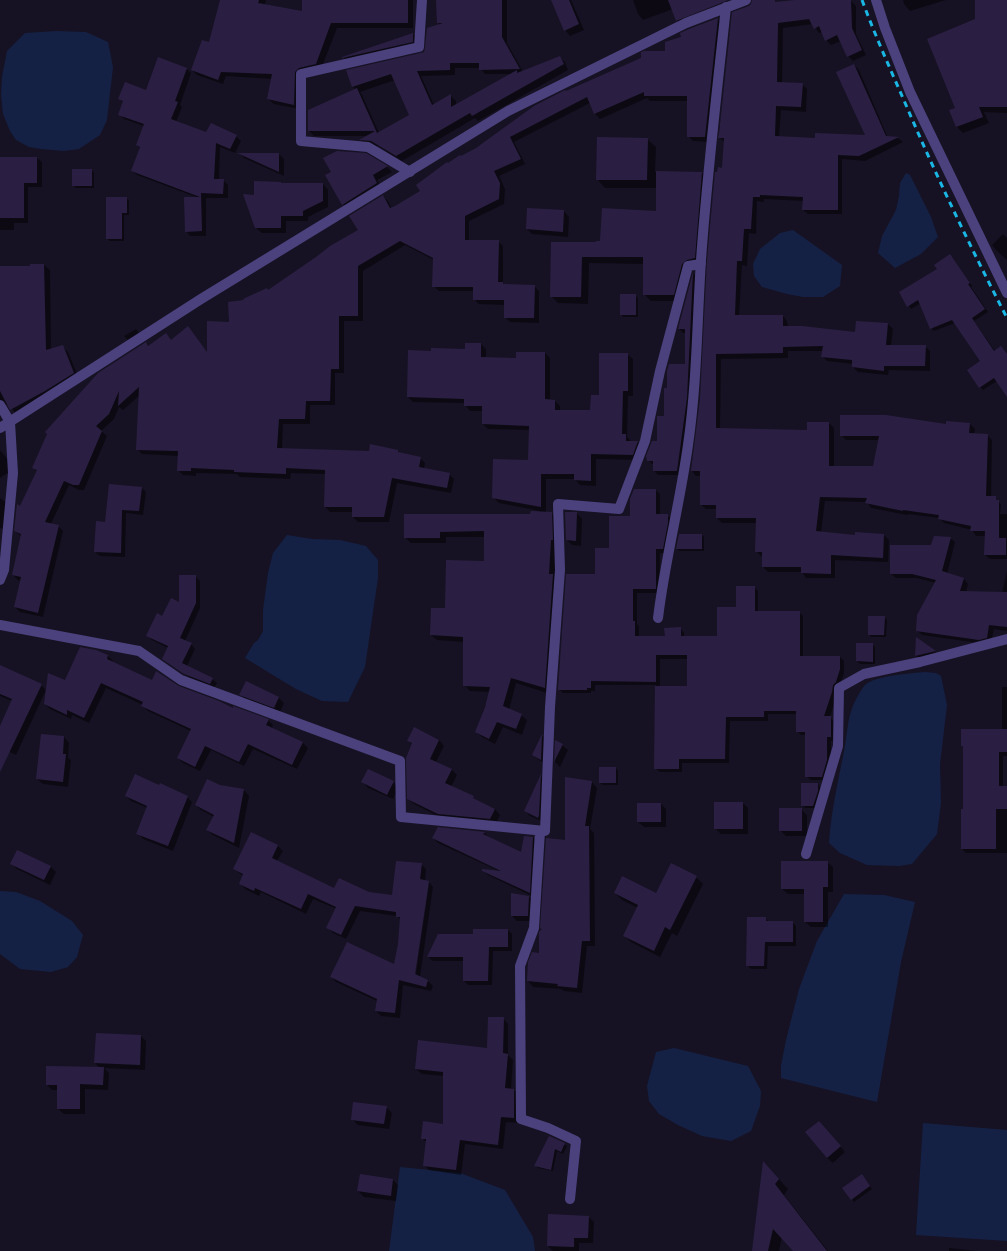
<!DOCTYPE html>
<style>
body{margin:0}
canvas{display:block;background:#161123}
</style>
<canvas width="1007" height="1251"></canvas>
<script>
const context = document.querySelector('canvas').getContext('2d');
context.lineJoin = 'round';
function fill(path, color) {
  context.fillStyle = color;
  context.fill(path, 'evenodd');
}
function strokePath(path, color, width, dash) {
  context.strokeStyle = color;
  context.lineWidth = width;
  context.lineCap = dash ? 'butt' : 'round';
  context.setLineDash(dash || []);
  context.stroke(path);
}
const water = new Path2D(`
 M57,31L86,32L108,42L113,67L107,120L100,135L79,149L64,151L41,149L29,147L16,140L10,131L3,114L1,95L2,77L7,51L25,33Z
 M906,173L910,175L931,217L938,237L921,254L895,268L878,253L882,236L896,210L899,196L900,183Z
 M793,230L842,265L840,286L823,297H803L787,294L762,287L754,276L753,264L760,249L780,233Z
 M287,535L312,539L340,540L366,546L378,560V578L365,667L348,702L322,701L296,689L245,658L254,643L258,640L263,631V610L268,573L273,553Z
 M925,672L936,673L941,676L947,705L940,764L941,803L937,834L912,864L899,866L867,865L840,853L829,843C831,810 839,778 845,746C847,734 848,717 853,706C855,700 861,690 865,685C874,676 912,673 925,672Z
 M0,891L16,892L40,901L72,921L83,935L77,957L68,967L51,972L20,969L0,954Z
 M844,894L884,895L915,902L901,962L877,1102L781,1078V1066L786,1040L799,989L817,941Z
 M674,1048L748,1066L761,1091L760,1106L751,1131L731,1141L702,1136L678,1125L659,1114L649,1101L647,1086L656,1052Z
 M923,1123L1007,1130V1241L916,1235Z
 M400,1167L460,1173L505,1190L533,1237L535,1251H389Z`);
const shadow = new Path2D(`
 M221,0H266L265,5L303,13V0H413V28H337L321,69L305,73L299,109L274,104L268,99L272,79L226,76L223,84L197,75L192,70L210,43Z
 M437,0H507V43L523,72L559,57L565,62L568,70L478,121L475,118L402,161L378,146L365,145L361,140L368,136H314L308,130L356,90L353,87L348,71L424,52L440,25L438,22ZM455,68H480L485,74H512L456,105V101L451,96L434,105L421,76L455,75ZM395,80L410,115L379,133L362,95L360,92Z
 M552,0H571L584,30L570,36L565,30Z
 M633,0H719L673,9L643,20L638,14Z
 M804,0L851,1L856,6V34L866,55L853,61L848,56L841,41L831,45L826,40L822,32L819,33L813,24L783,28L782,83L802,84L807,89L806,112L781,110L779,138L816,139L866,136L854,65L859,70L888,138H898L903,142L865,161L842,159V214H808L803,210L804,201L764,199V202L757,201L756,234L749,233L747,266L742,265L739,316H783L787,321L788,327L856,333L888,324L893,329L891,346H925L930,351V371L889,370L888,375L858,372L853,367V364L827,361L822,356L823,351H788V358L721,359L720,429L808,431V423H829L834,428V467H874L880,440H846L841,435L970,424L975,429L974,434L987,435L992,440L991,503L996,500L1001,504L1000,514H1007V559H990L985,555L986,536H976L972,530L944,523L939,518L908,514L907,515L871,508L867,502L825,501L821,533L856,536L884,535L889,540L888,562L835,560V578H806L802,572H768L763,567V556H761L756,551L757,523H722L717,518V509H706L701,505V476H696L692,471L701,399L723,169L724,142L719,137L732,18Z
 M903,0H946L910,11L904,4Z
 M976,0H1007V113L984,112L989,123L963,133L957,127L950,111L957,108L976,20Z
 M686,17L688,19L679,23L676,20Z
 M718,19L723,24L710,142L693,141L688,136V101H650L647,98L600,119L595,114L590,103L514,142L525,164L499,176L505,189L504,204L469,221V241H498L503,246V283L505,285L534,286L539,291V323L510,322L505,317V305L479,304L474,299V291H439L434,286V260L405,245L363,271V321H344V373H335V405H310V424H283L282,449L370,452L398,451L400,454L420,458L425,463L424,469L449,474L454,479L451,493L397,483L389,522H358L353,517V512H330L325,507V474L291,473L290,479L240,477L237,474L196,473V476L183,475L178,470V456L142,454L137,449L139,396L123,410L119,407L114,419L101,431L107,436L84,490H79L69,485L51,524L58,526L63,531L43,617L20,612L15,607L21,581L18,580L13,575L21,536L15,531L21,507L37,471L34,468L146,343L149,346L171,341L188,328L208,353L246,301L268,291L359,230L383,196L388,201L392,209L421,191L461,157L566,92L666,52L689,30Z
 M413,34L418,39V47L348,62L344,58Z
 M187,69L191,73L180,105L182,107L176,122L207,134L236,136L241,141L235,153L220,147L219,180H223L228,185V198H206V236H190L186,231L196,197L137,175L132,171L140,148L137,145L144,126L124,119L120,114L124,103L120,99L147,91Z
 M647,139L656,147L655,172L702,173L709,180L701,265L689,271L681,301H651L644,294V264L589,263L588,304L558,303L551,296L552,243H597L657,212V188H605L597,179Z
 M240,154H279L284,159V176L244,158Z
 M366,154L387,167L392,172L377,180L382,189L348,209L343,204Z
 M0,157L37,158L42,162V187H28V223H14V230H0Z
 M73,170H92L94,173V188H76L73,185Z
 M281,183L282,184H323L328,190V207L308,217V221H286V233H262L256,228L255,196Z
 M126,198L129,200V215H124V241H110L107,239Z
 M564,211L569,217L568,237L532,234L527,229Z
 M1003,234L1007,238V260L997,251L992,245Z
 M953,258L972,286L971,287L988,312L974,321L995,351L1007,361V395L997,381L983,390L980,387L968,371L982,362L955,323L934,331L931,328L921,303L911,309L900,292L938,270Z
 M31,265H44L50,270L51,349L62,346L68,352L79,379L17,415L8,404L2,405L0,409V267H31Z
 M694,274L697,276L690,402L681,475H658L654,471V464H652L648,460L658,442L665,417L668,389L686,365V333H683L679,329Z
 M635,295L638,298V317H623L621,314Z
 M136,329L140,334L129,341L124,336Z
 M481,344L486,349V358L517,359L544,352L550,358V401H555L560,406V411H591L600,396L627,354L633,359V396H628L627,437L631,441V442H638L643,448L638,460L596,459V486L580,485L575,479H546V512L551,513L557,519L550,694L516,683L509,710L521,715L527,720L522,735L503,727L495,744L482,737L476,731L490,692L470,691L464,685V642L437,640L431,635L446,609L485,562V537H446V543H411L405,537L531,515L539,512L540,511L499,503L493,497L529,461V430L488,429L483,424V411H470L465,405V403L413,402L408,397L432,352L466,350Z
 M0,450L10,462V471L0,478Z
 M142,488L146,492L143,515L126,513L125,557L100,556L95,552L106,523Z
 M656,490L660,494V515H667L671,519L666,553H660L659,593H637V624L639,626V637H666L680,628L684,633V637H718L737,608L754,587L758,591V612H799L803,616V657H840L844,661V673L830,717L834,722V741H831V764L826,780H811L806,776V735H801L797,731V714H768V721H730L729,763H682V772H660L655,768L656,685H595V691H591V693H563L559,689L596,575L610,549L631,517ZM660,659H688V687H660Z
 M0,498L8,504L6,530L0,528Z
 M577,513L582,519L581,546L572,545L567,540Z
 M702,535L704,537V551H679L677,549Z
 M950,538L955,542L947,574L964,579L968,584L966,593H1002L1007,571V631L994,629L991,642L985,644L922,635L917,630L936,583L917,578H896L891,574L932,546Z
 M195,576L200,581V608L185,641L191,644L195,649L187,666L212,679L217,683L214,688L190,678L168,663L163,659L168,648L152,640L147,635L163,617L180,604Z
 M884,617L887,620L886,637H871L869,634Z
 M917,639L936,652L940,657L921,661L916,656Z
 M857,644H872L875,647V664H860L857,661Z
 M108,656L113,661L112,663L152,681L178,687L233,709L268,720L273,725L272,728L303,743L308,748L297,769L253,749L244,766L211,750L200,771L183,763L178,758L191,731L148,711L142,706L143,705L106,688L89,723L72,715L71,719L50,709L45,704L65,682Z
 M0,666L41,685L46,690L16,755L1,748L0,750V728L12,701L0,696Z
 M246,682L279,698L284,703L280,712L246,700L240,694Z
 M1002,687H1007V756H1003V787H1007V853H966L962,849L964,810L1002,730Z
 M414,728L439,740L444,746L436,762L452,770L457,775L451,787L495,809L500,815L496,824L444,819L414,804L408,799L413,745L408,741Z
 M42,735L64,737L69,743L68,758L71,760L68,787L43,784L37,779Z
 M543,736L547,740V764L539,760L533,755Z
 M556,742L562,745L568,750L560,767L555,762Z
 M616,768L618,771V785H603L600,783Z
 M541,776L546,781L544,822L530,816L525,811Z
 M363,782H393L399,787L393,799L368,788Z
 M592,782L597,788L590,829L594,833L595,946H587L582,993L564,991L561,989L533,987L528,981L529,963L540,954L543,929L566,841Z
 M818,784L820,787V794L816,808H805L802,806Z
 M219,786L244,790L249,796L239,848L213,835L207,830L214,817L201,810L196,805Z
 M126,796L187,797L192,802L173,851L143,839L138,833L148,808L131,801Z
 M743,803L748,808V834H721L715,828Z
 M661,804L666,809V827H644L638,822Z
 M801,809L807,815V836H786L780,830Z
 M484,833L489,837L522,854L533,837L537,842L534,897L488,875L483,871H499L438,843L433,838Z
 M278,846L283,851L277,861L335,889L393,896L421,864L426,869L425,881H428L433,887L420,977L428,981L433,986L431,991L403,985L400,1018L381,1016L376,1011L377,1001L336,982L331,977L394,965L399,944L401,920L397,916L360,911L346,939L333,933L328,928L337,909L313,899L306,914L261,892L259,896L245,889L240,883L243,876L234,869ZM427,884H429L415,979H413Z
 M827,862L833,867V892H828V927H811L805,922V894H788L782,889Z
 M12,864L50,866L56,872L50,885L17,869Z
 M696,877L703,884L677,936L672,933L660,957L631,942L624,936L638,908L622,900L615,893L657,894Z
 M512,894L529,897L535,902L533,921H517L512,916Z
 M765,918L769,922H792L796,926V946H768L767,969H751L747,965Z
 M474,930H508L512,934V951H493L492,985H468L464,981V961H433L428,957L439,935H474Z
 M503,1018L508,1024V1055L513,1060L511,1089L514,1090L519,1095V1123L506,1122L503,1149L465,1144L461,1175L429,1170L424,1165L427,1143L422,1138L444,1125V1076L422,1074L416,1069L488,1049Z
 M141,1036L146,1041L145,1070L104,1068L109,1073L108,1090L85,1089V1114H64L58,1109V1090H52L47,1085L100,1068L95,1063Z
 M386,1107L392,1113L389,1129L358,1125L352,1119Z
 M824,1128L845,1152L833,1163L827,1158Z
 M550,1137L567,1146L563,1154L557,1151L553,1171L538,1168L536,1166Z
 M764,1163L788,1189L784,1195L828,1251H795L782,1237L779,1251H753Z
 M864,1178L872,1189L854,1202L852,1199Z
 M393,1180L398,1185L396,1201L364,1197L358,1191Z
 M588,1216L594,1222L593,1243H579V1251H553L548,1246Z
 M949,1248L977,1251H949Z`);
const building = new Path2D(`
 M220,0H259L258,3L302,11V0H408V23H331L316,64L299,68L295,72L294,105L267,99L272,74L221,72L218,80L191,70L202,40L209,42Z
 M436,0H502V37L520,69L479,70V63H450V70L417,71L432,105L451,94V107L517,70V73L560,56L564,64L472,116L470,113L396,156L371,141L359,140L375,131H308V110L357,88L377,133L409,115L391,74L352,87L346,70L420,53L424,52L425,47L427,28L443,23H437Z
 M551,0H569L579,24L564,31Z
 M668,0H728L676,21Z
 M752,0H775V2L795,0H851L852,28L862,50L847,57L837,35L825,41L819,26L814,29L809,19L778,23L777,82L803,83L801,107L776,106L775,136L815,138V133L865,135L836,72L854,64L886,136L899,137L859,156L838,155V210H802L803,197L760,195V197H753L751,229H744L742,261H737L735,315H783V326H802L855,332L856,321L888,323L886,345H926L925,366H884V371L852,367V360L821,357L823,346L783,347V353L716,354V428L807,430V422H829V466H873L879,436H840V415H886L946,424V421L970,423L969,433L988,434L986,496H996V500H999V538H1006V555H984L985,531H970L971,526L938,519L939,515L903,510V511L865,503L867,498L820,497L816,531L855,535V532L884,534L883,558L831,555V574L801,573V567H762V552H755L756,518H716V505H700V471H691L700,399L707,260L715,172H717L718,167L722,168L724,138H718L719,134L732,12L749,6L751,4Z
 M975,0H1007V107H979L983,117L956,127L949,110L955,108L927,39L975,19Z
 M718,18L705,137H687V96H644V92L594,114L587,97L510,137L521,159L494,171L500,183L499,199L465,216V240H499L498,282H503V284L535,285L534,318H504V300H473V287H432L433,258L400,241L358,266V316H339V369H331L330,401H306L305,419H279L277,448L369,451L370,444L398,450V452L421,457L419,467L450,473L447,488L392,478L384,517H352V507H324L325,470L286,468V474L234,472V470L191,468V471H177L178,451L136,450L139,387L118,406L119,391L109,414L96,426L102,431L79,485H73L64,481L45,522L59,525L38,613L14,607L21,577L12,575L21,534L14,531L17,504L20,506L37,470L32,468L47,434L45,432L98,373L146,342L148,346L166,333L171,340L188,326L207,352V321L229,322L228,302L244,300L243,299L267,288L268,290L316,257L330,246L358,230L349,216L383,195L390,208L395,206L420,191L416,185L447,162L448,163L460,155L461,156L476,148L534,106L565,90L566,91L641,58V52L644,51H665V42L681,37L680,33L689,29Z
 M413,33V42L342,58V57Z
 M158,57L187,68L175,101L178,102L171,119L206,132L211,123L237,135L230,149L216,143L214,179H224L223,194L201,193L202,231L185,232L184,197H200L131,171L140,147L136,145L144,124L118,115L123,101L118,99L125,82L146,90Z
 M597,137L648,138L647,180H596Z
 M337,151L366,153L388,166L373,175L377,183L342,205L325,175L331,172L323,158Z
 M237,153H279V172Z
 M0,157H37V183H24V218H0Z
 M72,169H92V186H72Z
 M656,171L702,172L695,258L687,260L682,264L674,295H643V257H582L581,297H550L551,242H596V241H600L602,208L656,211Z
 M254,181L281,182V183H323V201L303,211V216H281V228H255L243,194L254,195Z
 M106,197H127V213H122V239H106Z
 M527,208L564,210L563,232L526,229Z
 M950,254L970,283L968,284L985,309L972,318L994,351L1001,346L1007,354V397L994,378L979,388L967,370L980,361L952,320L930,329L918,300L907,307L899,292L937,269L934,265Z
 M30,264H44L46,350L63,345L74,373L45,391L10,410L0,391V266H30Z
 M693,272L687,398L677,471H653V461H647L646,456L652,441H657V416H664V388H667V371L669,364H685V329H678Z
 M620,294H636V315H620Z
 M465,343H481V357L516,358V352H545V399L555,400V410H590L591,395H599V353H628V391H623L622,434H626V441H638L633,455L591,454V481L574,480V474H541V507L492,498L493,459L528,460L529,426L482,424V406H464V399L407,397L408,350L431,351V348L465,349Z
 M109,484L142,487L139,511L122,510L121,553L94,552L96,521L105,522Z
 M634,489H656V514H668V523L663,549H656V589H633V621H635V636H665L664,628L681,627V636H717V607H736V586H755V611H800V656H840V669L836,682L833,685L832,692L824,716H831V737H827V760L822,777H805V732H796V711H764V717H726L725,759H679V769H654L655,686H687V655H656V682L591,681V688H587V690H558L566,574H595V548H609V516H630V499Z
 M531,511L552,512L553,540H551L549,574H553L545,688L511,678L503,706L522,714L516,729L497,722L489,739L475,732L485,707L490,687L463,686V637L430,635L431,608H445L446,560L484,561V531L440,532V538H404V514H530Z
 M565,512H577L576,541L566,540Z
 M679,534H702V549H676Z
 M934,536L951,537L942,571L964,578L960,591L1007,592V627L989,625L987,638L979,640L916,631L917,615L936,580L912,574H890V545H931Z
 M179,575H196V603L180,638L192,643L182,663L213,678L210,684L184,674L162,659L168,646L146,636L157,613L162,616L171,598L179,602Z
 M868,616H885L884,635H868Z
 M916,637L936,651L915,656Z
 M856,643H873V662L856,661Z
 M80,647L96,650L108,655L107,659L152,680L156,671L179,686L219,701L233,708V706L269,719L266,725L303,742L292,765L248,744L239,762L205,746L195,767L177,758L191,729L141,706L143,702L101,683L84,718L67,710V715L44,704L48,673L65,680Z
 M0,665L42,684L0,772V726L12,699L0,694Z
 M246,681L279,697L274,708L239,695Z
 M414,727L439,740L430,759L452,769L445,783L474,796L473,798L495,809L490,819L438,814L407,799L406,758L412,743L407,741Z
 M961,729H1007V752H999V786H1007V809H996V849H961V809H963V746H961Z
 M41,734L64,736L63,754H66L63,782L36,779Z
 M542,734L541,760L532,755Z
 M555,740L563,744L554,762Z
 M599,767H616V783H599Z
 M368,769L394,781L387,795L361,782Z
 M135,774L159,785L160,783L188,796L168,846L136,834L147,806L125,796Z
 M541,774L539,815L538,818L524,811Z
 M565,777L592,781L585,826H589L590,941H582L577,988L557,986L558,984L527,981L528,962L532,952L539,953V932L542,929L540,928L546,838L565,840Z
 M207,779L220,785L244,789L234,843L206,830L214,815L195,805Z
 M801,783H818V791L813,806H801Z
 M714,802H743V829H714Z
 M637,803H661V822H637Z
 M779,808H802V831H779Z
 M438,827L485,832L483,834L521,852L524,836L533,837L530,893L482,871V869L501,871L432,838Z
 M251,832L278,845L272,858L334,888L339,878L369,892L392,895L396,861L422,863L420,879L429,881L415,974L428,980L426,987L399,980L395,1013L375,1011L377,999L330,977L347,942L394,964L398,944L400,917H396V912L355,906L341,935L326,928L336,907L308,894L301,909L255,888L254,891L239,884L243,874L233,869Z
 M17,850L51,866L44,880L10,864Z
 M781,861H828V887H823V922H804V889H781Z
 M671,863L697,876L670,930L665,927L654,951L623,936L638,905L614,893L622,876L656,893Z
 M511,893L529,896L528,916H511Z
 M747,917H766V921H793V942H765L764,966H746Z
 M473,929H508V947H489L488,981H463V957H427L438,934H473Z
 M488,1017H504L503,1053L508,1054L505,1088L514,1089V1118L501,1117L498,1145L460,1140L456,1170L423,1166L426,1139H421L423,1121L443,1124V1072L415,1069L418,1040L487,1048Z
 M96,1033L141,1035L140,1065L94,1063Z
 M46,1066L104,1067L103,1085L80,1084V1109H57V1085H46Z
 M353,1102L387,1106L384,1124L351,1120Z
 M819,1121L841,1146L827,1158L805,1132Z
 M549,1136L565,1143L561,1152L555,1149L551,1170L534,1166Z
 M763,1161L779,1179L775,1184L827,1251H793L773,1229L768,1251H752Z
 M360,1174L393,1179L391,1196L357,1191Z
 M862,1174L870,1186L851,1200L842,1188Z
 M548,1214L589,1216L588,1238H574V1247L547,1246Z`);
const minor = new Path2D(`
 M876,0L885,28L910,92L1007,293
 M410,172L368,147L301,141V74L419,47L422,0
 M0,405L10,422L13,473L4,570L0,580
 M0,428L201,299L508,111L686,23L746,0
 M658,618C665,560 680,503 688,445C697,383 697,321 701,260C707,175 717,91 726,7
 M0,625L139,651L181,680L400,761L401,817L545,831L550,707L560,570L558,504L619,509L645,441L660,371L688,266L701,264
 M540,831L534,928L520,966L521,1119L548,1128L576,1141L570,1199
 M806,854L838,746L839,688L864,674L920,662L1007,639`);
const rail = new Path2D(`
 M862,0C876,38 893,75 909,112C939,182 972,250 1007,318`);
fill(water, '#142144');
fill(shadow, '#0007');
fill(building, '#2a1f42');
strokePath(minor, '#4b417d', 10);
strokePath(rail, '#1ab7e4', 3, [6, 5]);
</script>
